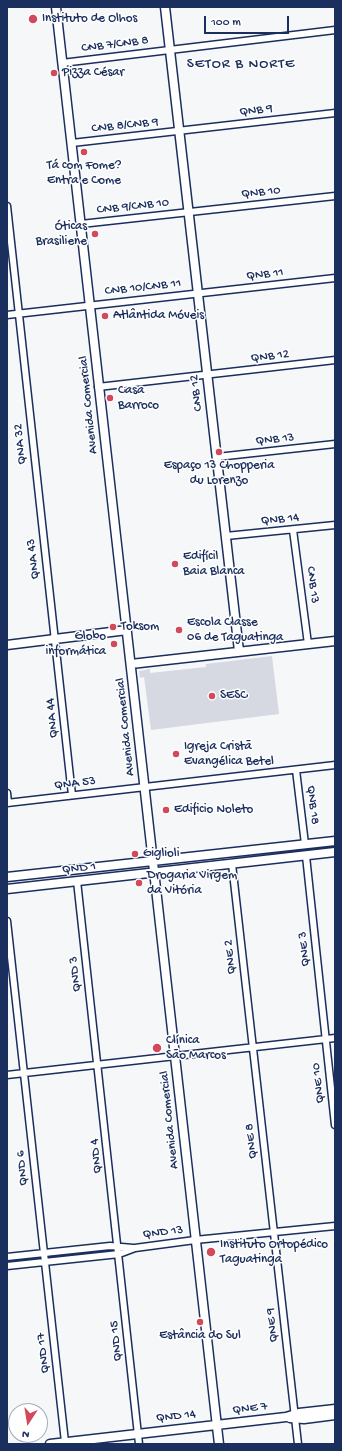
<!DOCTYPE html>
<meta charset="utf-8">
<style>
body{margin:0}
#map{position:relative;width:342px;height:1451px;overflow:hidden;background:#f6f7f9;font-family:"Gochi Hand",sans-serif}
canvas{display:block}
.frame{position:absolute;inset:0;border:8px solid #1b2f5e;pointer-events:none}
.north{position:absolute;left:8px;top:1403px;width:40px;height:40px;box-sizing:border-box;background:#fff;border:1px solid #a4acbf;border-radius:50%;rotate:192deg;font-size:11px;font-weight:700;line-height:16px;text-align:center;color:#1b2f5e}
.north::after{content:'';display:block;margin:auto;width:14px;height:18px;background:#d1495b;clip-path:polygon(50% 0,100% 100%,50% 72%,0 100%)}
.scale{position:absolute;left:204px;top:16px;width:85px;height:18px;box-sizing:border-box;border:2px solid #1b2f5e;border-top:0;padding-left:5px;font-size:12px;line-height:14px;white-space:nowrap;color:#1b2f5e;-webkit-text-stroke:3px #fff;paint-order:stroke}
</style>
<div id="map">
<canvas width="342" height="1451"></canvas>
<div class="frame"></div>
<div class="north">N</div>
<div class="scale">100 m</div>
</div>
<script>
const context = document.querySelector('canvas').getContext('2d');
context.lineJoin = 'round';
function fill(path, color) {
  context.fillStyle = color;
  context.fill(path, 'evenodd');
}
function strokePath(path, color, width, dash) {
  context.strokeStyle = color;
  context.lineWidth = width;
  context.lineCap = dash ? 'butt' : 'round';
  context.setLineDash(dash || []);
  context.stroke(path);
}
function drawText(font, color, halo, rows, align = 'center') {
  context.font = font + ' "Gochi Hand",sans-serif';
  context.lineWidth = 3;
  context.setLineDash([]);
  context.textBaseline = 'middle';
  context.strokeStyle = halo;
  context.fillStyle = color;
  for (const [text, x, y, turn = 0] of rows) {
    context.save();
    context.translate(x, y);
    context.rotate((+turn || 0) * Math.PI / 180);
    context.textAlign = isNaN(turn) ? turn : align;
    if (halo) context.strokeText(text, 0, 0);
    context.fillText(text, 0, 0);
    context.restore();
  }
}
const green = new Path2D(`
 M272,656L279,714L151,730L144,677L140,678L139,671L150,669V673L206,667V664Z`);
const street = new Path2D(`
 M62,63L335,30
 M72,143L335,113
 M7,206L72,795
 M81,224L335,196
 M7,315L335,278
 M98,387L335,360
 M217,457L335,444
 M293,530L308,644
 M226,536L335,525
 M296,770L305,844
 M7,793L8,803
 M7,803L335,765
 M306,856L335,1125
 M232,864L298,1444
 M77,881L139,1444
 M7,921L65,1442
 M7,1075L335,1038
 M7,1257L110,1246L133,1248
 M7,1266L119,1254L135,1248L195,1240L335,1226`);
const secondary = new Path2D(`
 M56,7L219,1444
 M165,7L239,651
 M7,645L127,630
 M131,664L335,641
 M7,877L335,841
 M7,889L335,852
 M290,1418L304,1419L335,1415
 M50,1444L286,1417L299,1413L335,1409`);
const markers = [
 [33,19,5,"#d1495b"],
 [54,73,4,"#d1495b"],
 [84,152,4,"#d1495b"],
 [95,234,4,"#d1495b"],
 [105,316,4,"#d1495b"],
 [110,398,4,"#d1495b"],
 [219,452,4,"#d1495b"],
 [175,564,4,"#d1495b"],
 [113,627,4,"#d1495b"],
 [179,630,4,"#d1495b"],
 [114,644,4,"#d1495b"],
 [212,696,4,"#d1495b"],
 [176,754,4,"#d1495b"],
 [166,810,4,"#d1495b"],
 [135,854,4,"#d1495b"],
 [139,883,4,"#d1495b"],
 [157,1048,5,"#d1495b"],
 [211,1252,5,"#d1495b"],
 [200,1322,4,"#d1495b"]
];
const poiNames = [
 ["Instituto de Olhos",42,19],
 ["Pizza César",62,73],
 ["Tá com Fome?",84,166,"center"],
 ["Entra e Come",84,181,"center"],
 ["Óticas",87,227,"right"],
 ["Brasiliene",87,242,"right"],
 ["Atlântida Móveis",113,316],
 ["Casa",118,391],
 ["Barroco",118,406],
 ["Espaço 13 Chopperia",219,466,"center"],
 ["du Lorenzo",219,481,"center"],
 ["Edifícil",183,557],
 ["Baia Blanca",183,572],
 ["Escola Classe",187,623],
 ["06 de Taguatinga",187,638],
 ["Toksom",121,627],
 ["Globo",106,637,"right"],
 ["informática",106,652,"right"],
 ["SESC",220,696],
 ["Igreja Cristã",184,747],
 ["Evangélica Betel",184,762],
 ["Edificio Noleto",174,810],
 ["Giglioli",143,854],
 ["Drogaria Virgem",147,876],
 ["da Vitória",147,891],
 ["Clínica",166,1041],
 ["São Marcos",166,1056],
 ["Instituto Ortopédico",220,1245],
 ["Taguatinga",220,1260],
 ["Estância do Sul",200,1336,"center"]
];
const streetNames = [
 ["CNB 7/CNB 8",115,45,-7],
 ["QNB 9",256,111,-7],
 ["CNB 8/CNB 9",125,126,-6],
 ["QNB 10",261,193,-6],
 ["CNB 9/CNB 10",133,207,-6],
 ["QNB 11",265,275,-6],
 ["CNB 10/CNB 11",143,288,-6],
 ["QNB 12",270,357,-7],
 ["CNB 12",197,393,-97],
 ["Avenida Comercial",89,405,-96],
 ["QNB 13",275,440,-6],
 ["QNA 32",21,444,-96],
 ["QNB 14",280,520,-5],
 ["QNA 43",34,559,-97],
 ["CNB 13",312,585,83],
 ["QNA 44",53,718,-96],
 ["Avenida Comercial",126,727,-96],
 ["QNA 53",75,784,-7],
 ["QNB 18",312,805,83],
 ["QND 1",79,869,-6],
 ["QNE 3",305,949,-96],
 ["QNE 2",231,957,-96],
 ["QND 3",76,974,-97],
 ["QNE 10",319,1083,-97],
 ["Avenida Comercial",170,1120,-96],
 ["QNE 8",252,1141,-97],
 ["QND 4",97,1156,-96],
 ["QND 6",23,1168,-96],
 ["QND 13",163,1233,-7],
 ["QNE 9",273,1325,-97],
 ["QND 15",117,1341,-96],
 ["QND 17",44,1353,-97],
 ["QNE 7",250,1409,-7],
 ["QND 14",176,1417,-6]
];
const quarterNames = [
 ["SETOR B NORTE",241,65]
];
fill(green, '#d6d9e2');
strokePath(street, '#1b2f5e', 9);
strokePath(secondary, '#1b2f5e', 11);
strokePath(street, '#fff', 6);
strokePath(secondary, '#fff', 8);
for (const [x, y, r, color] of markers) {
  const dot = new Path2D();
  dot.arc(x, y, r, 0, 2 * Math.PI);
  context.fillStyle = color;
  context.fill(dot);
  strokePath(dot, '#fff', 1.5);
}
drawText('13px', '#1b2f5e', '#fff', poiNames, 'left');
drawText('13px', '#1b2f5e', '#fff', streetNames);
context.letterSpacing = '1px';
drawText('15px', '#1b2f5e', '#fff', quarterNames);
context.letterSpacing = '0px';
</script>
